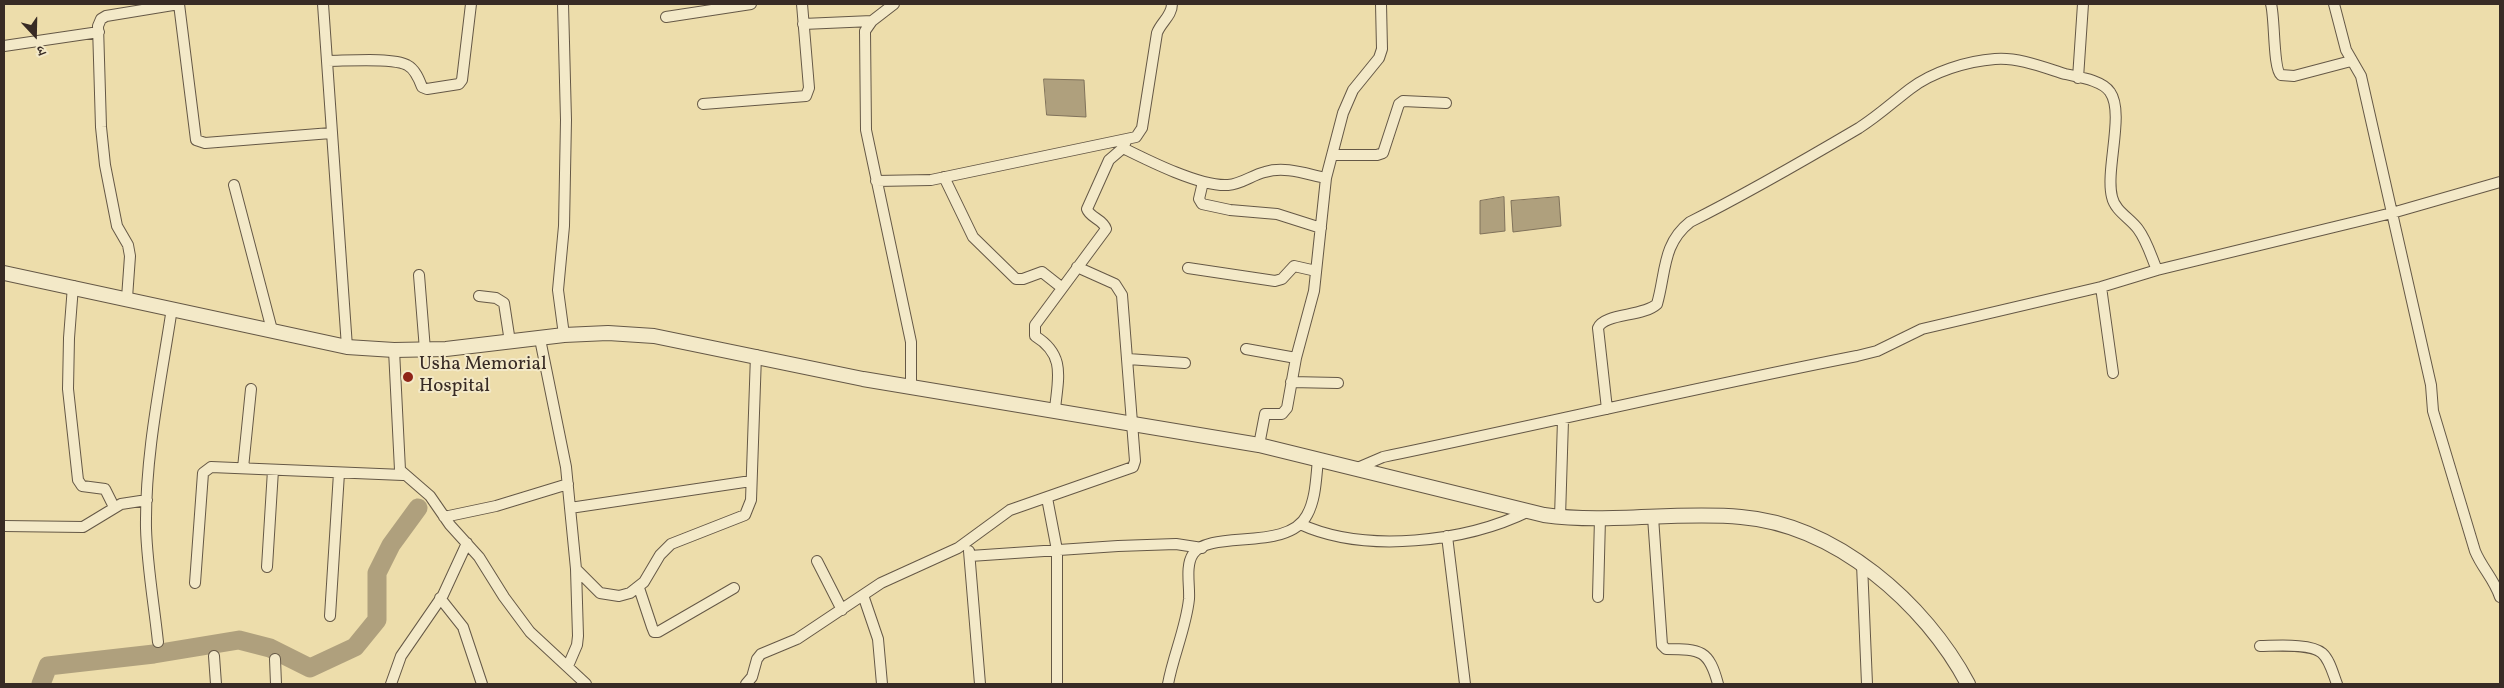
<!DOCTYPE html>
<meta charset="utf-8">
<style>
body{margin:0}
#map{position:relative;width:2504px;height:688px;overflow:hidden;background:#edddab;font-family:Vollkorn,"Noto Serif Devanagari",serif}
canvas{display:block}
.frame{position:absolute;inset:0;border:5px solid #382b25;pointer-events:none}
.north{position:absolute;left:10px;top:10px;width:50px;height:50px;-webkit-text-stroke:4px #f3e9c8;paint-order:stroke;rotate:159deg;font-size:14px;font-weight:700;line-height:20px;text-align:center;color:#382b25}
.north::after{content:'';display:block;margin:auto;width:18px;height:22px;background:#382b25;clip-path:polygon(50% 0,100% 100%,50% 72%,0 100%)}
</style>
<div id="map">
<canvas width="2504" height="688"></canvas>
<div class="frame"></div>
<div class="north">उ</div>
</div>
<script>
const context = document.querySelector('canvas').getContext('2d');
context.lineJoin = 'round';
function fill(path, color) {
  context.fillStyle = color;
  context.fill(path, 'evenodd');
}
function strokePath(path, color, width, dash) {
  context.strokeStyle = color;
  context.lineWidth = width;
  context.lineCap = dash ? 'butt' : 'round';
  context.setLineDash(dash || []);
  context.stroke(path);
}
function drawText(font, color, halo, rows, align = 'center') {
  context.font = font + ' Vollkorn,serif';
  context.lineWidth = 4;
  context.setLineDash([]);
  context.textBaseline = 'middle';
  context.strokeStyle = halo;
  context.fillStyle = color;
  for (const [text, x, y, turn = 0] of rows) {
    context.save();
    context.translate(x, y);
    context.rotate((+turn || 0) * Math.PI / 180);
    context.textAlign = isNaN(turn) ? turn : align;
    if (halo) context.strokeText(text, 0, 0);
    context.fillText(text, 0, 0);
    context.restore();
  }
}
const water = new Path2D(`
 M1044,79L1084,80L1086,117L1047,115Z
 M1504,197L1505,231L1480,234V201Z
 M1559,197L1561,226L1513,232L1511,201Z`);
const river = new Path2D(`
 M41,684L48,666L154,654L239,640L270,648L310,668L355,647L377,620V573L391,545L418,508`);
const minor = new Path2D(`
 M179,4L196,140L205,143L331,133
 M323,4L347,347
 M563,4L566,120L564,226L558,290L564,335
 M894,4L872,21L865,31L866,130L911,342V386
 M2271,4C2275,18 2273,69 2281,75L2294,76L2351,61
 M2334,4L2346,50L2361,76L2431,385L2433,411L2475,551C2482,568 2494,579 2500,597
 M666,17L751,4
 M803,24L872,21
 M4,46L99,32
 M328,61C345,61 393,57 407,65C415,69 419,79 422,87L427,89L459,84L462,80L471,4
 M2078,78L2083,4
 M703,104L806,96L809,88L802,4
 M1123,148C1149,161 1201,187 1228,185C1242,184 1252,175 1265,172C1285,166 1306,174 1326,178
 M1332,155H1377L1383,153L1399,104L1403,101L1446,103
 M944,177L973,237L1016,279H1023L1042,272L1061,287
 M876,181L931,180L1136,137L1142,128L1157,33C1161,22 1172,16 1172,4
 M1203,182L1199,199L1202,204L1230,210L1277,214L1321,228
 M234,185L272,330
 M1188,268L1275,281L1282,279L1294,266L1316,271
 M419,275L425,350
 M73,286L69,338L68,389L78,480L82,486L105,489L114,507
 M2101,287L2113,373
 M479,296L496,298L504,303L510,342
 M127,298L130,256L128,245L117,226L105,165L101,127L98,26L101,19L106,16L179,4
 M540,339L566,467L576,569L578,636L577,645L568,666
 M1246,349L1296,358
 M394,350L400,470L430,496L450,525L479,557L504,597L530,632L586,684
 M1128,359L1185,363
 M1291,382L1338,383
 M1055,409C1058,378 1066,355 1035,336V325L1106,229C1103,219 1090,218 1087,209L1109,160L1123,148L1127,139
 M1607,409L1598,328C1604,313 1643,317 1657,304C1666,273 1662,244 1690,222C1748,193 1803,161 1859,128C1878,116 1893,102 1910,89C1932,72 1967,61 1995,59C2018,57 2043,67 2065,74C2078,77 2102,80 2110,92C2125,113 2105,170 2112,197C2115,211 2130,218 2138,229C2147,241 2151,256 2157,270
 M1259,445L1265,414H1282L1287,408L1296,358L1314,291L1326,178L1343,113L1353,90L1379,58L1382,49L1381,4
 M243,468L251,389
 M1355,469L1383,457C1542,424 1699,387 1857,356L1877,351L1922,329L2101,287L2157,270L2392,213L2500,182
 M1047,498L1057,550V684
 M570,508L751,481
 M444,517L496,506L568,484
 M1560,517L1563,420
 M1653,517L1662,645L1666,649C1701,649 1709,650 1718,684
 M1300,524C1365,554 1466,542 1529,511
 M4,526L83,527L121,504L147,500
 M1447,536L1465,684
 M969,551L980,684
 M970,556L1118,546L1176,544L1202,548
 M817,561L842,610
 M1862,564L1867,684
 M267,567L273,470
 M576,569L600,593L619,596L630,593L644,582L660,555L671,544L745,515L751,500L756,355
 M195,583L203,473L211,467L403,475
 M639,588L652,627L654,632H658L734,588
 M863,595L878,639L882,684
 M1598,597L1600,518
 M440,598L463,627L482,684
 M330,616L339,473
 M158,642C154,604 147,565 146,528C145,454 161,381 172,308
 M2260,646C2275,646 2311,643 2322,653C2330,660 2333,674 2337,684
 M214,656L216,684
 M275,659L276,684
 M391,684L401,656L443,595L467,543
 M746,684L752,677L757,659L761,654L797,639L881,583L958,548L1010,510L1133,467L1135,461L1122,295L1115,284L1077,267
 M1168,684C1173,656 1186,628 1189,599C1190,586 1185,566 1193,554C1210,529 1288,552 1307,515C1316,499 1316,477 1318,460`);
const tertiary = new Path2D(`
 M4,273L347,347L394,350L446,349L564,335L608,333L654,336L863,379L1259,445L1544,515C1609,524 1676,511 1741,517C1836,525 1925,603 1968,684`);
const markers = [
 [408,377,6,"#8f2418"]
];
const poiNames = [
 ["Usha Memorial",419,366],
 ["Hospital",419,388]
];
fill(water, '#afa07d');
strokePath(water, '#7f715a', 1);
strokePath(river, '#afa07d', 19);
strokePath(minor, '#655846', 12);
strokePath(tertiary, '#655846', 16);
strokePath(minor, '#f3e9c8', 10);
strokePath(tertiary, '#f3e9c8', 14);
for (const [x, y, r, color] of markers) {
  const dot = new Path2D();
  dot.arc(x, y, r, 0, 2 * Math.PI);
  context.fillStyle = color;
  context.fill(dot);
  strokePath(dot, '#f3e9c8', 2);
}
drawText('19px', '#382b25', '#f3e9c8', poiNames, 'left');
</script>
